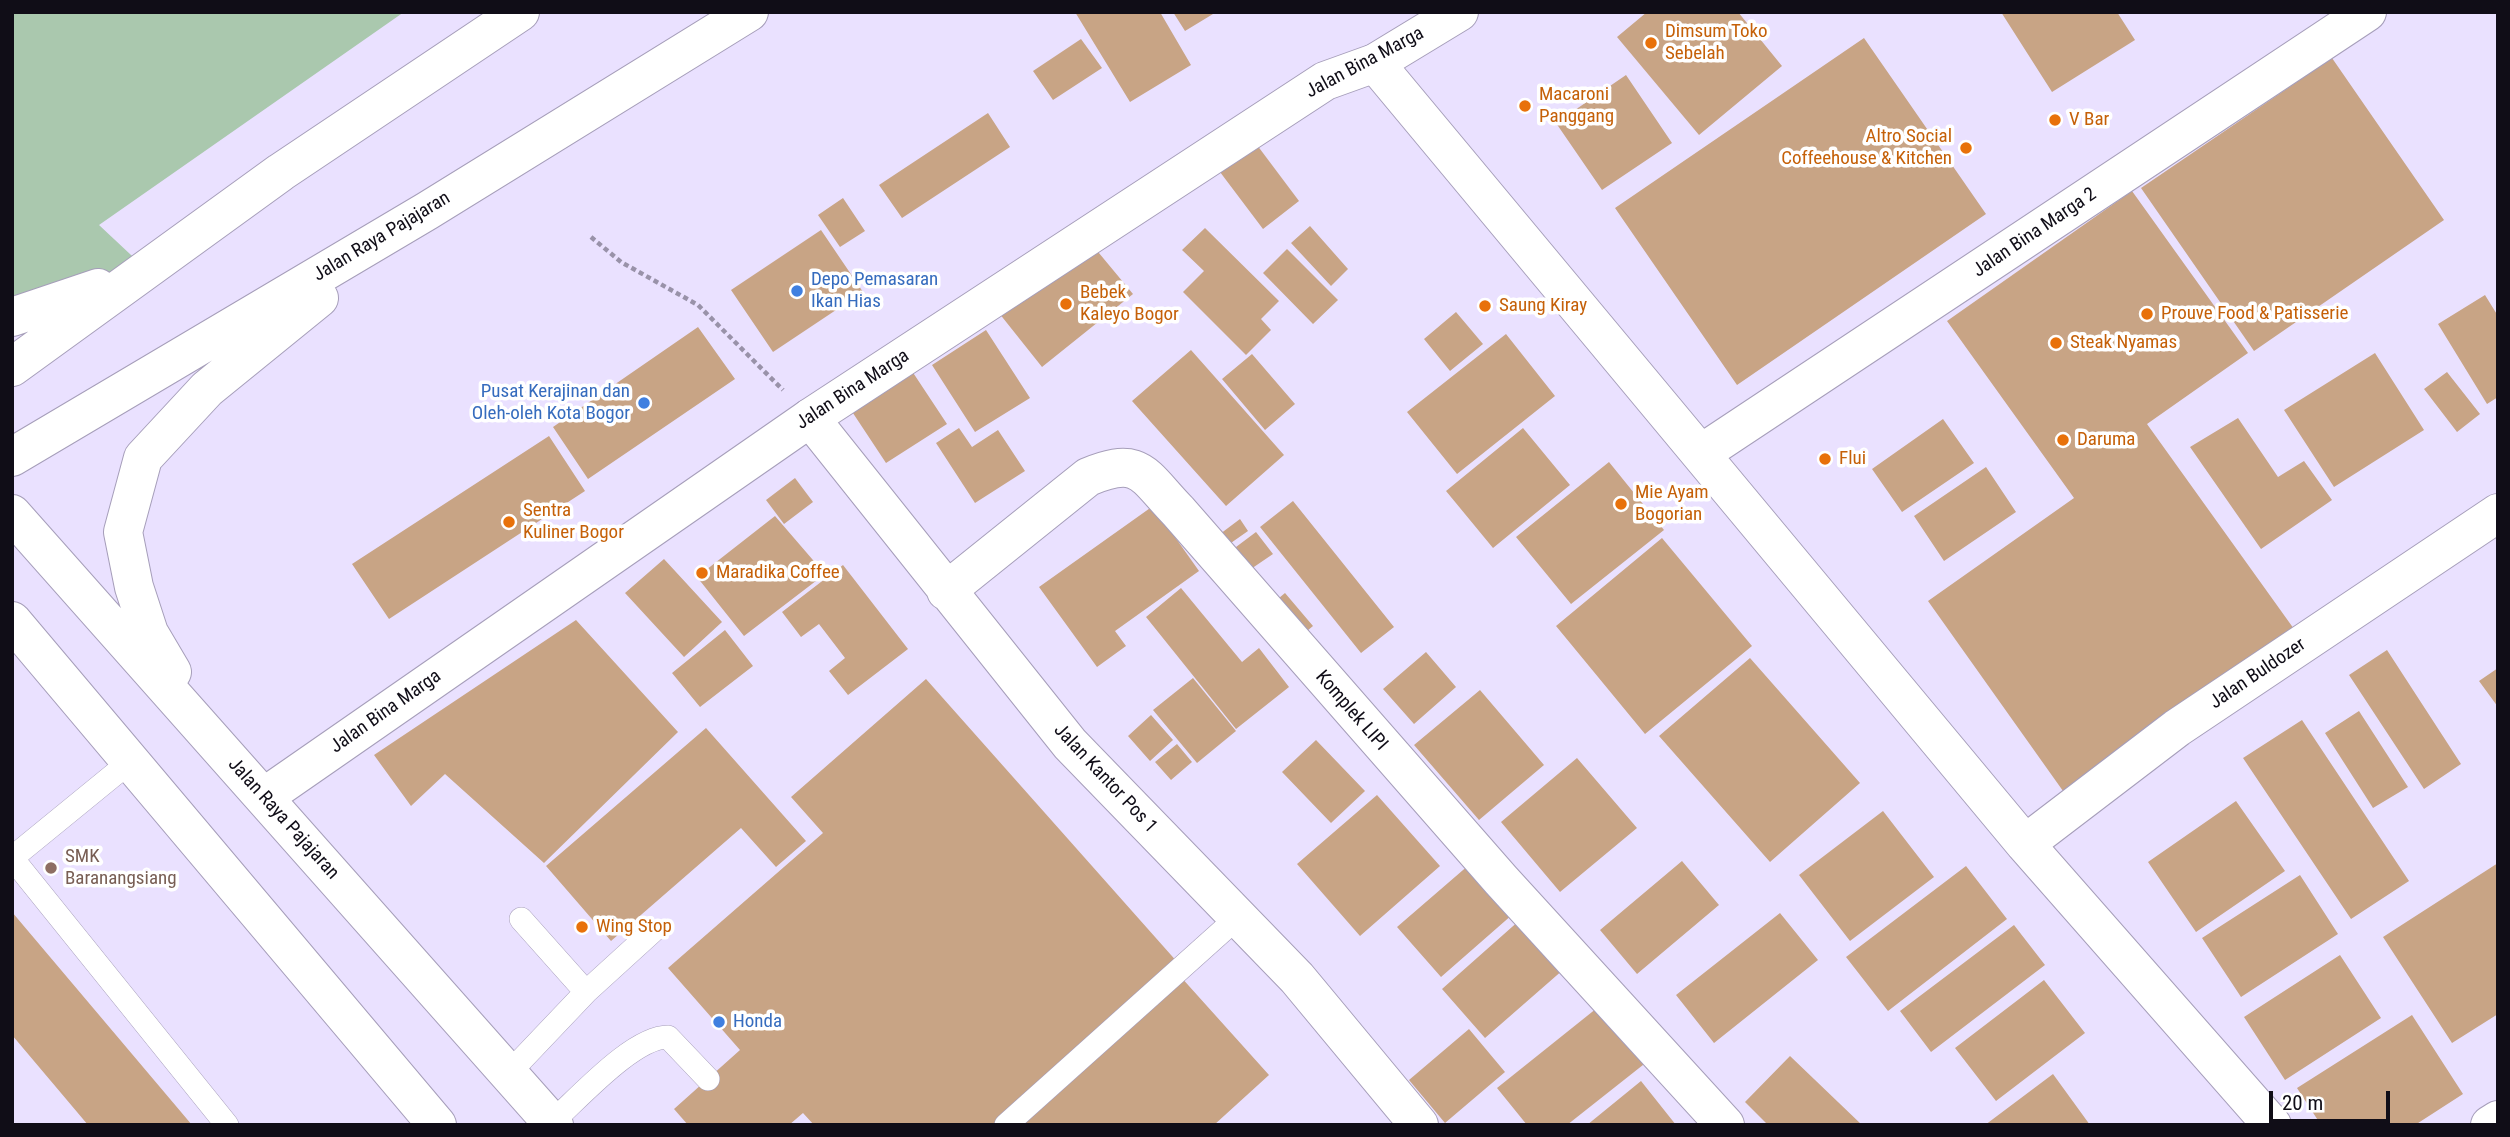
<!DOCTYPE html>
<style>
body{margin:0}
#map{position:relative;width:2510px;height:1137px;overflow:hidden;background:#eae1ff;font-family:"Roboto Condensed",sans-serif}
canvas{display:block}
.frame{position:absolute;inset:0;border:14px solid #100d17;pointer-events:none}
.scale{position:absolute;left:2269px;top:1091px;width:121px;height:32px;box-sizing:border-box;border:4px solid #100d17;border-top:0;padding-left:9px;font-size:21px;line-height:24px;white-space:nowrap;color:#100d17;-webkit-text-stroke:5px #fff;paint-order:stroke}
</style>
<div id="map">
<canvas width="2510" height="1137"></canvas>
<div class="frame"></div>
<div class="scale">20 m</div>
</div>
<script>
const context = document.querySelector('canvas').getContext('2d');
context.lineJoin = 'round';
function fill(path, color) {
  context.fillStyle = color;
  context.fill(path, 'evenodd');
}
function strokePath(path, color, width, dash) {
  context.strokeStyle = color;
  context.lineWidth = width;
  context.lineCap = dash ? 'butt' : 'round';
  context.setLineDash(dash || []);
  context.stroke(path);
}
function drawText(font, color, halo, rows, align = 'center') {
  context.font = font + ' "Roboto Condensed",sans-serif';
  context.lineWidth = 7;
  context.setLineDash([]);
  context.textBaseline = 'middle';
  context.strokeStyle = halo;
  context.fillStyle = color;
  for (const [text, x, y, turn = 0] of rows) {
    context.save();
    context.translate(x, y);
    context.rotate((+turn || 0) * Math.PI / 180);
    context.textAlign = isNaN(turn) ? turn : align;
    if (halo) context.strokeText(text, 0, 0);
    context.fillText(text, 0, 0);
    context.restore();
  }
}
const green = new Path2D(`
 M12,12H404L99,225L146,269L12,317Z`);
const building = new Path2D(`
 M1075,12H1160L1191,65L1130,102Z
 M1173,12H1212L1213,14L1185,31Z
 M1647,12H1738L1782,66L1699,135L1617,37Z
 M2001,12H2117L2135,40L2052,92Z
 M1864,38L1986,214L1737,385L1615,208Z
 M1081,39L1102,68L1053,100L1033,71Z
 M2332,58L2444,220L2254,351L2141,188Z
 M1626,75L1672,143L1602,190L1556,123Z
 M988,113L1010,147L902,218L879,185Z
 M1257,145L1299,201L1263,229L1220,172Z
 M2132,191L2248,353L2147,424L2294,629L2063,791L1928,601L2074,498L1947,321Z
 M843,198L865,231L840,247L818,215Z
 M1310,226L1348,269L1331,286L1291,243Z
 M1205,228L1279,301L1261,319L1271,330L1246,355L1183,292L1204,271L1182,250Z
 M821,230L863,292L773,352L731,290Z
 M1089,241L1133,294L1042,367L999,313Z
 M1287,249L1338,300L1313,324L1263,273Z
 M2485,295L2498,316V397L2487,404L2438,324Z
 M1456,312L1483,344L1450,371L1424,339Z
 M698,327L735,379L588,479L553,427Z
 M986,330L1030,398L975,432L932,365Z
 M1506,334L1555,396L1457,474L1407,412Z
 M1191,350L1284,455L1226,506L1132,401Z
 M2375,353L2424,430L2334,487L2284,410Z
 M1252,354L1295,404L1265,430L1222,379Z
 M904,359L947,424L886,463L843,398Z
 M2447,372L2480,414L2457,432L2424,389Z
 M2238,418L2278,477L2304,461L2332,500L2261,549L2190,447Z
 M1943,419L1974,463L1902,512L1872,469Z
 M959,428L972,447L998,430L1025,471L975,503L936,443Z
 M1523,428L1570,485L1493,548L1446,491Z
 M549,436L585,491L389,619L352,564Z
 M1609,462L1664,530L1571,604L1516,537Z
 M1986,467L2016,512L1944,561L1914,516Z
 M795,478L813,502L784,524L766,500Z
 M1293,501L1394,627L1361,653L1260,527Z
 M1153,506L1199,571L1115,631L1126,646L1097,667L1039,587Z
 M775,516L825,574L744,636L697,577Z
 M1240,519L1248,531L1228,545L1220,534Z
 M1256,532L1273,554L1248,571L1232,550Z
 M1662,538L1752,646L1645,734L1556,626Z
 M664,559L722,622L684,657L625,593Z
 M843,565L908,649L848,695L829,671L845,658L819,624L801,637L782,612Z
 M1181,588L1242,662L1259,648L1289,687L1236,729L1146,617Z
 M1285,593L1313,626L1301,636L1273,603Z
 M576,620L678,732L544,863L445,774L411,806L374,755Z
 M725,630L753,666L700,707L672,673Z
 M2387,650L2461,764L2424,789L2349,675Z
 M1426,652L1456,687L1414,724L1383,689Z
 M1750,658L1860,783L1770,862L1659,736Z
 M2498,668V707L2479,681Z
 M1193,678L1236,731L1197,763L1153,710Z
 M926,679L1179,964L995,1125H814L803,1113L789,1125H688L674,1109L740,1050L668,968L823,833L791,797Z
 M1480,690L1544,765L1479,820L1414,745Z
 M2359,711L2408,787L2373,808L2325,733Z
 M1151,715L1173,740L1150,761L1128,736Z
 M2302,720L2409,881L2351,919L2243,758Z
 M706,728L806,841L776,867L741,828L611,941L546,866Z
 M1316,740L1365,791L1331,823L1282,772Z
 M1177,744L1192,762L1171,780L1155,762Z
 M1577,758L1637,828L1560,892L1501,822Z
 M1377,795L1440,866L1360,936L1297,864Z
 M2236,801L2285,871L2196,932L2148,862Z
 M1883,811L1934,877L1850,941L1799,875Z
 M1682,861L1719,905L1637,974L1600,930Z
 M2498,863V1014L2452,1043L2383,937Z
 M1470,864L1513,914L1441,977L1397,927Z
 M1966,866L2007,919L1888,1011L1846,957Z
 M2300,875L2338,934L2241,997L2202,938Z
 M12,912L192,1125H88L12,1035Z
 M1780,913L1818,960L1714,1043L1676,995Z
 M1521,919L1564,969L1485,1038L1442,989Z
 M2014,925L2045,965L1931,1052L1900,1011Z
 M2340,955L2381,1018L2285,1080L2244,1017Z
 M1180,976L1269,1075L1214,1125H1015Z
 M2044,980L2085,1033L1996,1101L1955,1048Z
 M1602,1004L1648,1061L1567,1125H1527L1497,1088Z
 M2412,1015L2463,1094L2415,1125H2321L2297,1088Z
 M1469,1029L1505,1072L1445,1123L1409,1080Z
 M1790,1056L1862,1125H1768L1745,1102Z
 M2053,1074L2090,1125H1985Z
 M1641,1081L1676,1125H1587Z`);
const path = new Path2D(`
 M591,237L621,262L698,305L783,390`);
const service = new Path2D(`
 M132,760L12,858L227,1125
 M521,919L586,992
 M509,1073L586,992L653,931
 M552,1122C579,1098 633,1037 668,1037L708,1079
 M1006,1125L1238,917`);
const minor = new Path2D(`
 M1375,63L2025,844L2272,1125
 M810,418L1070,744L1297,978L1419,1125
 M1702,453L2367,12
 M946,591L1088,477C1141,455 1143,475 1178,511L1501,880L1725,1125
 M2025,844L2177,728L2498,513
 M2490,1125L2498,1120`);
const tertiary = new Path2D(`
 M264,797L810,418L1325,81L1375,63L1459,12`);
const trunk = new Path2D(`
 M12,317L98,288
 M12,367L281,172L520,12
 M12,457L427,211L749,12
 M12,514L554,1125
 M12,621L437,1125
 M172,672L149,633L134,587L123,532L143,458L207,389L319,298`);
const markers = [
 [1651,43,7,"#e8710a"],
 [1525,106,7,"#e8710a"],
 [2055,120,7,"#e8710a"],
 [1966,148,7,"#e8710a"],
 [797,291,7,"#3f7fe0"],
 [1066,304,7,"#e8710a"],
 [1485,306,7,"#e8710a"],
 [2147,314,7,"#e8710a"],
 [2056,343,7,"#e8710a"],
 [644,403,7,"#3f7fe0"],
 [2063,440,7,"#e8710a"],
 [1825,459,7,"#e8710a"],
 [1621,504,7,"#e8710a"],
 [509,522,7,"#e8710a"],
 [702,573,7,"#e8710a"],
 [51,868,7,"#8d6e63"],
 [582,927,7,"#e8710a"],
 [719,1022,7,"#3f7fe0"]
];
const foodNames = [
 ["Dimsum Toko",1665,32],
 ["Sebelah",1665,54],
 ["Macaroni",1539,95],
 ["Panggang",1539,117],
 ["V Bar",2069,120],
 ["Altro Social",1952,137,"right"],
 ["Coffeehouse & Kitchen",1952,159,"right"],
 ["Bebek",1080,293],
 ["Kaleyo Bogor",1080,315],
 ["Saung Kiray",1499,306],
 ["Prouve Food & Patisserie",2161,314],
 ["Steak Nyamas",2070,343],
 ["Daruma",2077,440],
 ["Flui",1839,459],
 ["Mie Ayam",1635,493],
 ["Bogorian",1635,515],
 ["Sentra",523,511],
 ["Kuliner Bogor",523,533],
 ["Maradika Coffee",716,573],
 ["Wing Stop",596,927]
];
const streetNames = [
 ["Jalan Bina Marga",1365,63,-28],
 ["Jalan Bina Marga 2",2035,233,-34],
 ["Jalan Raya Pajajaran",382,237,-31],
 ["Jalan Bina Marga",853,390,-33],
 ["Jalan Buldozer",2258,674,-34],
 ["Komplek LIPI",1351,711,49],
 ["Jalan Bina Marga",386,712,-35],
 ["Jalan Kantor Pos 1",1105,779,47],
 ["Jalan Raya Pajajaran",283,819,48]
];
const shopNames = [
 ["Depo Pemasaran",811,280],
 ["Ikan Hias",811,302],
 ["Pusat Kerajinan dan",630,392,"right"],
 ["Oleh-oleh Kota Bogor",630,414,"right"],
 ["Honda",733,1022]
];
const educationNames = [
 ["SMK",65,857],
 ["Baranangsiang",65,879]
];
fill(green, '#aac8ae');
fill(building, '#c8a485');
strokePath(service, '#a69eba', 24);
strokePath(minor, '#a69eba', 40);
strokePath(tertiary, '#a69eba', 40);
strokePath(trunk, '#a69eba', 40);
strokePath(path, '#9992a9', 4.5, [5, 3.5]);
strokePath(service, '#fff', 23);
strokePath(minor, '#fff', 38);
strokePath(tertiary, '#fff', 38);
strokePath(trunk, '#fff', 38);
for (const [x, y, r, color] of markers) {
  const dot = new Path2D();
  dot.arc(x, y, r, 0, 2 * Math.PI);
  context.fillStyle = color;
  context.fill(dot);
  strokePath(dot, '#fff', 2.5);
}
drawText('19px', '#c56008', '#fff', foodNames, 'left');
drawText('19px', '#100d17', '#fff', streetNames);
drawText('19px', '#366cbe', '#fff', shopNames, 'left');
drawText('19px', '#785e54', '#fff', educationNames, 'left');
</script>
